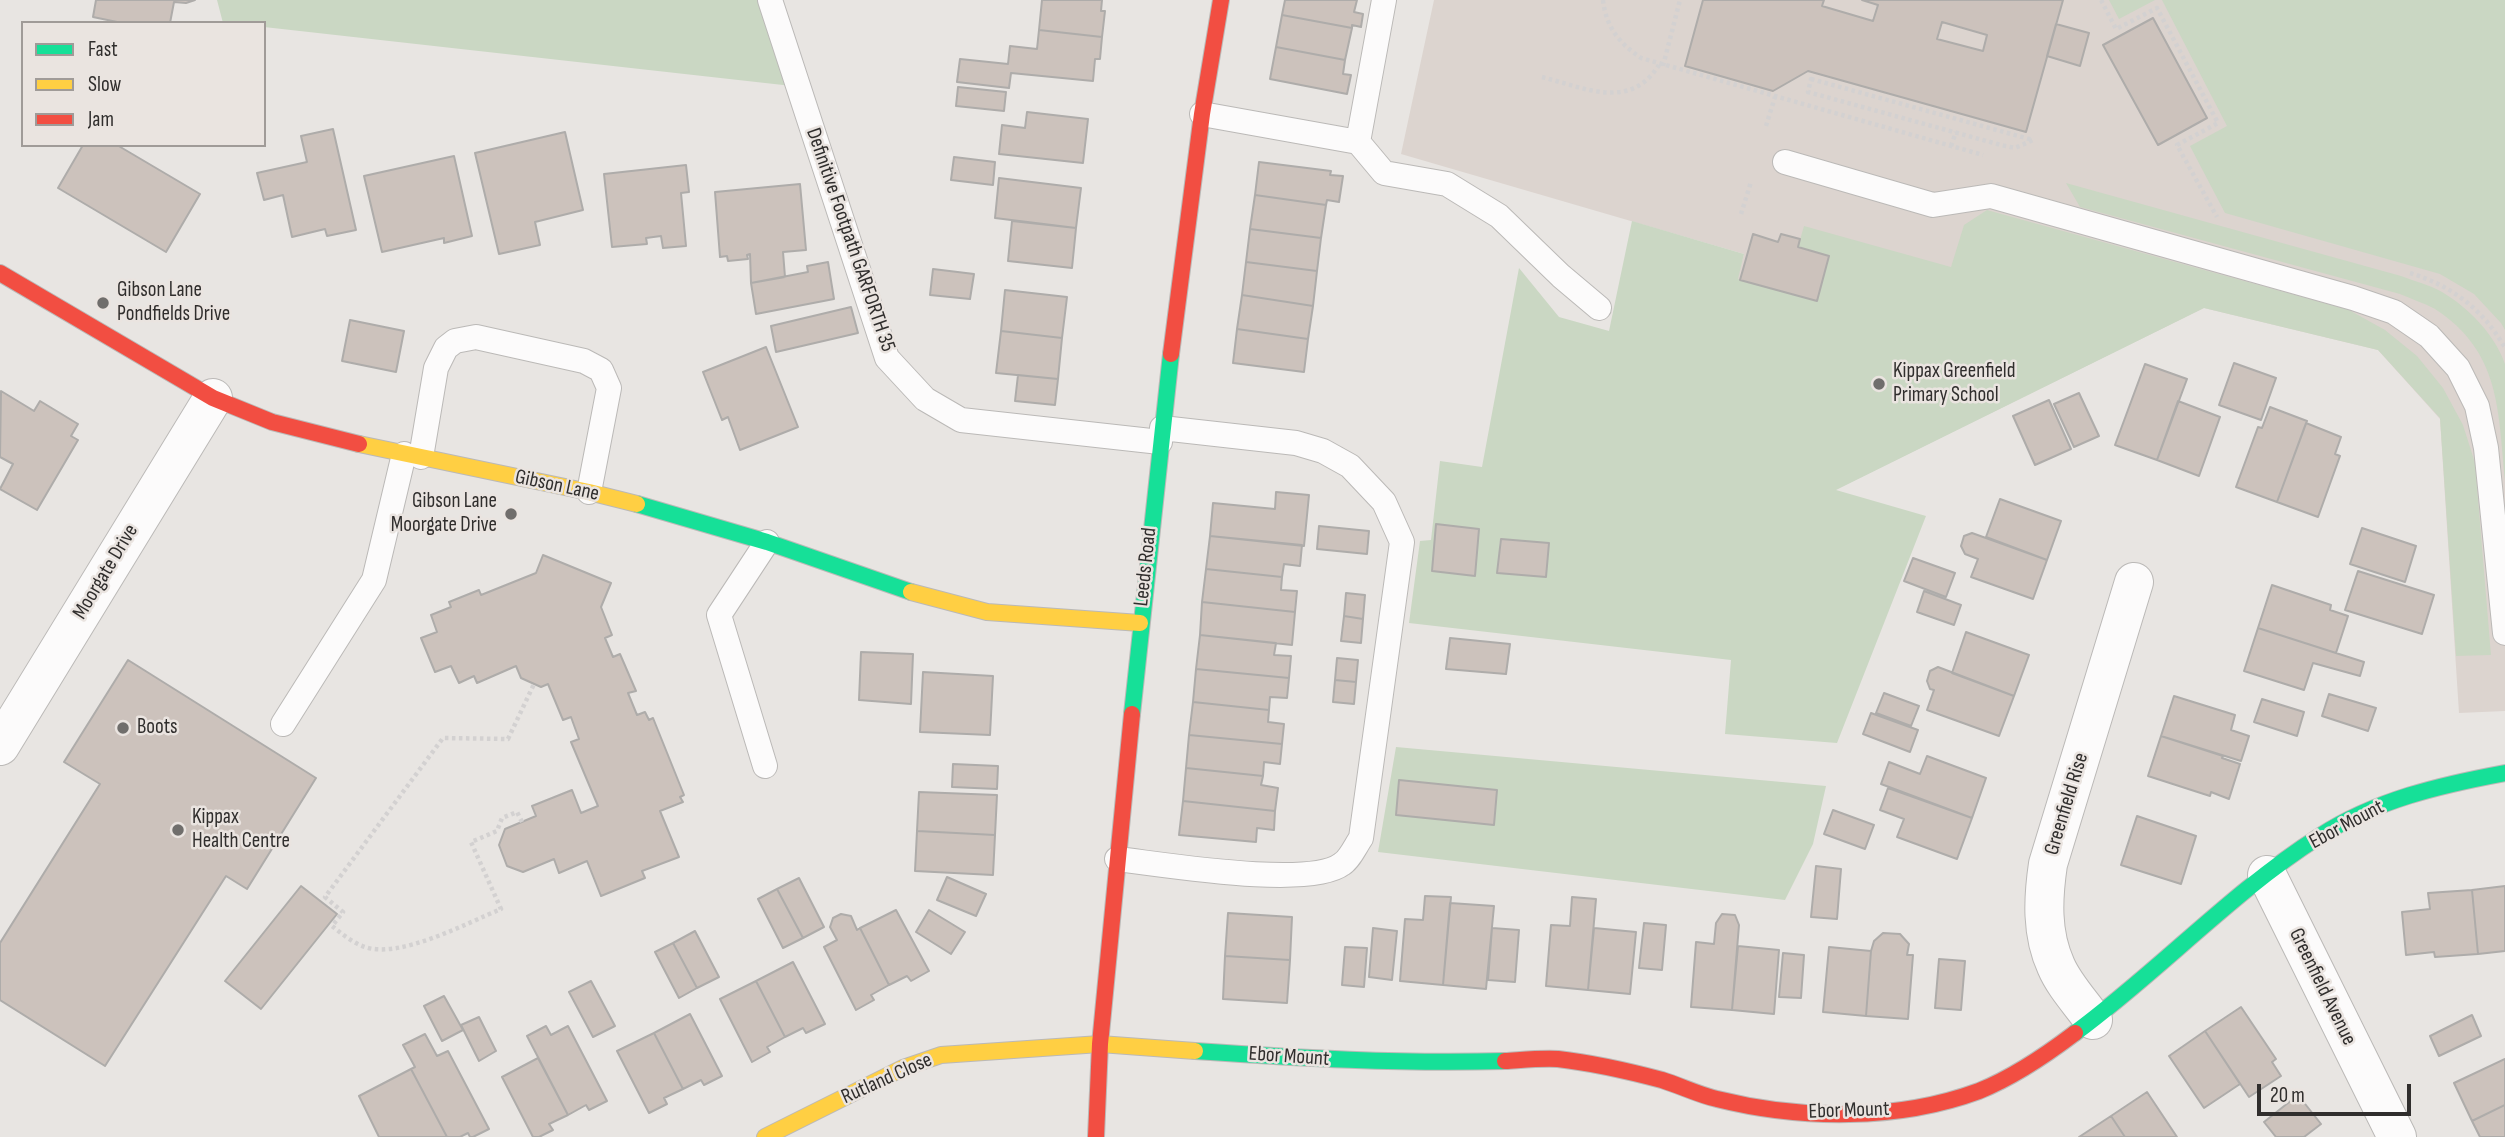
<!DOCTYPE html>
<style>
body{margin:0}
#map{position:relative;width:2505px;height:1137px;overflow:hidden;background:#e8e5e2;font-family:"Sofia Sans Condensed",sans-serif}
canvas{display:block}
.legend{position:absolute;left:21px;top:21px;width:245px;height:126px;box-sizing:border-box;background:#eae4e0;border:2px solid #a09b98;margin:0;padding:9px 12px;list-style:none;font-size:21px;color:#302e2d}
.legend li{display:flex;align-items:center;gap:14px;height:35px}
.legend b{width:35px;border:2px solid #a09b98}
.scale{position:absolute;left:2257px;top:1084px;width:154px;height:32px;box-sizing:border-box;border:4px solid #302e2d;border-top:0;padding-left:9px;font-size:21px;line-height:24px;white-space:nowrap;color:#302e2d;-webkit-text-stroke:5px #eae4e0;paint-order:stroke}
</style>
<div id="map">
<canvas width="2505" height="1137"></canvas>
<ul class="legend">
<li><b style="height:9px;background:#16e098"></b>Fast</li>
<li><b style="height:9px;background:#ffcf43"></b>Slow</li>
<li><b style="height:9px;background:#f24e42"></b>Jam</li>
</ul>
<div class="scale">20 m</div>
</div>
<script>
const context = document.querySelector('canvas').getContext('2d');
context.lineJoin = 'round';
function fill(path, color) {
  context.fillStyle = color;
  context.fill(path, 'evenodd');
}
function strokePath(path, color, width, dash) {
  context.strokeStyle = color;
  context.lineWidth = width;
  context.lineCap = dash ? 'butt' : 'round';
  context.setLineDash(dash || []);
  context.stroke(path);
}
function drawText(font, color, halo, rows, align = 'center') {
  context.font = font + ' "Sofia Sans Condensed",sans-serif';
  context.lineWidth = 5;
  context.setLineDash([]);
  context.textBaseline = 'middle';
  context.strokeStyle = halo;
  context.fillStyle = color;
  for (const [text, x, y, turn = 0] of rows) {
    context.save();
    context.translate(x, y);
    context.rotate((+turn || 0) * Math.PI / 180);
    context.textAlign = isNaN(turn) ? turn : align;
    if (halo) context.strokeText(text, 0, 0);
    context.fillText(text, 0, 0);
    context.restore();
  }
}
const built = new Path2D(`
 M1434,0H2505V711L2459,713L2440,419L2378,350L2204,308L1835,490L1692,443L1744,254L1401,154Z`);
const green = new Path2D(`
 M217,0H763L792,86L264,27V23H223Z
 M2109,0H2155L2119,19Z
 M2162,0H2505V330L2501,323L2474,294L2440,274L2225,213L2190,146L2227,126Z
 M2066,183L2401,276C2414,281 2430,285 2442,292C2469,308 2495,335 2505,364V480C2498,411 2501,352 2435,309C2424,303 2411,299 2400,294L2080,207Z
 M1987,210L2349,310L2385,330L2417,356L2443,388L2463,425L2475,463L2491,655L2456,656L2440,418L2378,350L2204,308L1836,490L1926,516L1837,743L1725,734L1731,660L1409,623L1420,541L1431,540L1440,461L1482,467L1519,268L1559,317L1609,331L1632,221L1744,254L1738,279L1816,301L1829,256L1798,247L1804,226L1951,267L1964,225ZM1436,524L1479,529L1475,576L1432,571ZM1500,540L1549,543L1546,577L1498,573Z
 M1396,747L1826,786L1813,844L1785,900L1378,852Z`);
const building = new Path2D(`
 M96,0H195L186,3L174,2L170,23H122L93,17Z
 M1042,0H1102L1101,11H1105L1102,37L1039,30Z
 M1285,0H1357L1354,12L1363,14L1361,27L1352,25V28L1282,15Z
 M1703,0H1824L1822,6L1873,21L1878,5L1862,0H2063L2026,132L1808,71L1773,91L1685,66ZM1942,22L1987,35L1983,51L1937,39Z
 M1282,15L1352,28L1345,60L1276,47Z
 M2153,18L2207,118L2158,145L2103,45Z
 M2056,24L2089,33L2080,66L2047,56Z
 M1039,30L1102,37L1100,59H1095L1093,81L1011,73L1009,88L957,82L960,59L1008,64L1010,46L1037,49Z
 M1276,47L1345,60L1343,74L1351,75L1347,94L1270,79Z
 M958,87L1006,92L1004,111L956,106Z
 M1027,112L1088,119L1083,163L999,154L1002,125L1025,128Z
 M333,129L356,230L327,236L325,229L292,237L283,195L264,200L257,173L307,162L301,136Z
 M565,132L583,210L535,222L540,245L499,254L475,153Z
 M83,145H117L200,194L166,252L58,188Z
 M454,156L472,236L444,243V238L382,252L364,176Z
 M954,157L995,162L993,185L951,180Z
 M1259,162L1331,171L1330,175L1343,176L1339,202L1327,200L1326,205L1255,195Z
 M686,165L689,192L681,193L686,246L663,248L661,236L646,238L647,244L612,247L604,174Z
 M999,178L1081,188L1076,228L995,218Z
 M800,184L806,250L783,252L785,277L751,283L750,254L747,255L748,259L728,261L727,256L720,257L715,192Z
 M1255,195L1326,205L1321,238L1250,229Z
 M1012,221L1076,228L1072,268L1008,261Z
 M1250,229L1321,238L1317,271L1246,262Z
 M1753,234L1778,242L1781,234L1800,239L1798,247L1829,256L1817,301L1740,280Z
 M828,262L834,299L756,314L751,283L808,272L807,266Z
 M1246,262L1317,271L1313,306L1242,295Z
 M933,269L974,274L970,299L930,295Z
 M1005,290L1067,297L1062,338L1001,331Z
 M1242,295L1313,306L1308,339L1237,329Z
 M851,307L858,333L776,352L771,326Z
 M350,320L404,331L396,372L342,361Z
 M1237,329L1308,339L1304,372L1233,363Z
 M1001,331L1062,338L1058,379L996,373Z
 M766,347L798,427L740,450L728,417L722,420L703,372Z
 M2234,363L2276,378L2261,420L2219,405Z
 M2145,364L2187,379L2157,460L2115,445Z
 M1018,375L1058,379L1055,405L1015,401Z
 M1,391L34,411L40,401L78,424L71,436L78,440L37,510L0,489L13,464L0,457Z
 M2079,393L2099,436L2074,447L2054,404Z
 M2049,400L2071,449L2035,465L2013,416Z
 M2178,401L2220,417L2199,476L2157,460Z
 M2270,407L2307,421L2277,502L2236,487L2258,427L2262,428Z
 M2306,423L2341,437L2335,454L2340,456L2318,517L2277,502Z
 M1276,492L1309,495L1304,546L1210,536L1213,503L1275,509Z
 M2000,499L2061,521L2047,560L1986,537Z
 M1436,524L1479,529L1475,576L1432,571Z
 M1319,526L1369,531L1367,554L1317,549Z
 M2362,528L2416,546L2405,582L2350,564Z
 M1972,533L2047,560L2033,599L1971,577L1978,559L1965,554L1961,546L1964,536Z
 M1210,536L1302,545L1300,566L1284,564L1282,577L1206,569Z
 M1501,539L1549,543L1546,577L1497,573Z
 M543,555L611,583L601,607L612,635L605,638L613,657L620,654L636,691L628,693L637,715L645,712L649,720L653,718L684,795L680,797L683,802L660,811L679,857L642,871L645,878L601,896L587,861L559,873L554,859L523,872L507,866L499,845L505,829L536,816L532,806L572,790L581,813L598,806L571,742L579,739L571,717L563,720L548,684L541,687L521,678L516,666L477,683L474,676L459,683L451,666L435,672L421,638L437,632L431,615L451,607L449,602L479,590L481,595L536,573Z
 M1913,558L1955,573L1946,597L1904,581Z
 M1206,569L1282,577L1281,590L1297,591L1295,612L1202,602Z
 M2358,571L2434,595L2422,634L2345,610Z
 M2272,585L2331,605L2330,610L2348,616L2336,653L2258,628Z
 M1924,591L1961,605L1954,625L1917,612Z
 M1346,593L1365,595L1363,619L1344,616Z
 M1202,602L1295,612L1292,645L1200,635Z
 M1344,616L1363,619L1361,643L1341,641Z
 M2258,628L2364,662L2360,676L2313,663L2304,690L2244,671Z
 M1966,632L2029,655L2014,696L1952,673Z
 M1200,635L1276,643L1274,655L1291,656L1289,678L1196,669Z
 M1450,638L1510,644L1506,674L1446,669Z
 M861,652L913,654L911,704L859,700Z
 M1337,658L1358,660L1356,682L1335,680Z
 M128,660L316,778L247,889L226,876L105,1066L0,1000V943L100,784L64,762Z
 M1938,667L2014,696L1999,736L1927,710L1934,690L1930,689L1927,681L1930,671Z
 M1196,669L1289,678L1287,698L1270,697L1269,710L1193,702Z
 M923,672L993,676L990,735L920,732Z
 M1335,680L1356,682L1354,704L1333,702Z
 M1884,693L1919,706L1911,726L1876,713Z
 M2329,694L2376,708L2368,731L2322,716Z
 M2174,696L2235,715L2231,730L2249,736L2241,761L2161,736Z
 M2262,699L2304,712L2297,736L2254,722Z
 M1193,702L1269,710L1268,722L1284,724L1282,744L1189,735Z
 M1871,713L1918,730L1910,752L1863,734Z
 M1189,735L1282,744L1280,764L1264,762L1263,776L1186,768Z
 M2161,736L2223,756L2222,758L2240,764L2229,799L2211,792L2210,796L2148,776Z
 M1927,756L1986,778L1972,818L1881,784L1889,762L1920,774Z
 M953,764L998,766L997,789L952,787Z
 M1186,768L1263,776L1261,785L1278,788L1275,811L1183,801Z
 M1399,780L1497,790L1494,825L1396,815Z
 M1888,788L1972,818L1957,859L1897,837L1904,819L1880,810Z
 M919,792L997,795L995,835L917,831Z
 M1183,801L1275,811L1274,830L1257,828L1256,842L1179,835Z
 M1833,810L1874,825L1865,849L1824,834Z
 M2137,816L2196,836L2181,884L2121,865Z
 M917,831L995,835L993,875L915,871Z
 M1816,866L1841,869L1837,919L1811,917Z
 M947,877L986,894L976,916L937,900Z
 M799,878L824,927L803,938L777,889Z
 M301,886L337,914L261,1009L225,981Z
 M2505,886V951L2478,954L2472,890Z
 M777,889L803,938L783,948L758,899Z
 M2472,890L2478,954L2435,957L2434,952L2406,955L2402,912L2430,909L2428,893Z
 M1425,896L1451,897L1443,985L1400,981L1405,919L1423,920Z
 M1572,897L1596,899L1588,990L1546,986L1551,925L1570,926Z
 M1450,903L1494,906L1486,989L1443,985Z
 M896,910L929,971L911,981L907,976L889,985L860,928Z
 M929,910L965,932L951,954L916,932Z
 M1228,913L1292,917L1290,960L1225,956Z
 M841,914L851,916L857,930L860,928L889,985L871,995L874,1000L856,1010L824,947L837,940L830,927L833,918Z
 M1722,914L1735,915L1739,925L1732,1010L1691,1007L1696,942L1714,944L1716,923Z
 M1644,923L1666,925L1662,970L1639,968Z
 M1373,928L1397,931L1392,980L1369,977Z
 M1492,928L1519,930L1515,982L1488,980Z
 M1594,928L1636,932L1630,994L1588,990Z
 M695,931L719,977L697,988L673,943Z
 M1883,933L1900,934L1909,944L1907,955H1913L1908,1019L1866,1016L1871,951L1874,941Z
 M673,943L697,988L679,998L655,952Z
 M1738,946L1779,950L1774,1014L1732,1010Z
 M1345,947L1367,948L1364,987L1342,985Z
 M1829,947L1871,951L1866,1016L1823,1012Z
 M1783,953L1804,955L1801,998L1779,997Z
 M1225,956L1290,960L1287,1003L1223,999Z
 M1939,959L1965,961L1961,1010L1935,1008Z
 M793,962L825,1024L806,1033L803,1028L785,1037L756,981Z
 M591,981L615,1026L593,1037L569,992Z
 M756,981L785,1037L767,1047L770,1052L752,1062L720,999Z
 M444,996L463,1030L442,1041L424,1006Z
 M2241,1007L2276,1059L2272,1062L2281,1076L2249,1097L2205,1031Z
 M690,1014L722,1076L704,1085L701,1080L683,1089L654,1033Z
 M2472,1015L2481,1036L2439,1056L2430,1036Z
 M479,1017L496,1051L479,1061L461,1025Z
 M546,1026L551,1035L568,1026L607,1101L589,1110L586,1105L568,1115L527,1036Z
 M2205,1031L2240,1084L2204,1108L2169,1056Z
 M654,1033L683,1089L664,1098L667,1104L649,1113L617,1051Z
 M425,1034L437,1056L448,1051L489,1129L473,1137H470L468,1133L460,1137H447L411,1069L415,1067L403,1045Z
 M538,1058L568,1115L549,1124L553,1130L539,1137H533L502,1077Z
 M2505,1059V1105L2472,1121L2454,1083Z
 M411,1069L447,1137H379L359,1096Z
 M2147,1092L2177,1137H2125L2111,1116Z
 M2298,1095L2321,1124L2304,1137H2276L2264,1122Z
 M2505,1105V1137H2480L2472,1121Z
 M2111,1116L2125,1137H2079Z`);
const path = new Path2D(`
 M1603,0C1606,27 1619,43 1641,58L1983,155
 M2101,0L2116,29L2157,8L2218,123L2177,145L2217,217
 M1663,66L1680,0
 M1542,77C1585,88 1630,111 1659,65
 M1811,79L2033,140L2015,148L2001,145L1808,92Z
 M1766,126L1775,97
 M1951,146L1956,132
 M1741,214L1751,182
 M2410,273C2452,286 2483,309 2505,348
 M522,822L517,812L502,818L497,831L471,842L501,909C467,923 400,959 365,947C353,943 342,934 332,926L343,912L325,897L443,738L508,739L534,684`);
const lane = new Path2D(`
 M770,0L887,358L925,399L961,420L1160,442
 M1384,0L1358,142L1384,173L1447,184L1499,216L1561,276L1599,308
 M1202,114L1358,142
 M1785,162L1933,205L1991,196L2353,298L2394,312L2429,336L2458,368L2477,406L2486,448L2505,633
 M421,457L436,368L446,348L455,341L476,337L584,361L601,370L609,388L589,492
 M283,724L374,580L404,454
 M765,766L719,615L767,542
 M1117,859C1162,864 1309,889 1342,864C1350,859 1356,845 1361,838L1402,542L1384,502L1350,466L1323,451L1296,443L1162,428`);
const street = new Path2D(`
 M0,746L213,398
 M2267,875L2397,1137
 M2093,1020C2081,1003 2064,985 2056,966C2041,933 2043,898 2048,864L2134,582`);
const fast = new Path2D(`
 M637,504L767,542L911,592
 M1132,714L1171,354
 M2075,1033C2158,972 2233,891 2320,836C2376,800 2440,785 2505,773
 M1195,1051C1299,1058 1400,1064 1505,1061`);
const slow = new Path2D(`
 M359,444L589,492L637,504
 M911,592L987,612L1140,623
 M765,1137L903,1068L941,1055L1100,1044L1195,1051`);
const jam = new Path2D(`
 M0,273L213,398L272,422L359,444
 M1171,354L1202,114L1221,0
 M1505,1061C1522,1060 1541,1058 1558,1059C1593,1063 1628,1071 1662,1080C1681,1086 1699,1095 1717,1099C1801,1120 1898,1121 1979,1091C2014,1077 2046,1055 2075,1033
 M1096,1137L1100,1044L1132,714`);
const markers = [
 [103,303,7,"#706e6c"],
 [1879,384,7,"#706e6c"],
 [511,514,7,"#706e6c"],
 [123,728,7,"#706e6c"],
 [178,830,7,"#706e6c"]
];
const streetNames = [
 ["Definitive Footpath GARFORTH 35",850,240,71],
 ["Gibson Lane",557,486,12],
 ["Leeds Road",1146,567,-84],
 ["Moorgate Drive",106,572,-59],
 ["Greenfield Rise",2067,804,-73],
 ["Ebor Mount",2347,825,-28],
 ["Greenfield Avenue",2322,987,64],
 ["Ebor Mount",1289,1057,4],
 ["Rutland Close",887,1079,-24],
 ["Ebor Mount",1849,1111,-2]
];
const poiNames = [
 ["Gibson Lane",117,291],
 ["Pondfields Drive",117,315],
 ["Kippax Greenfield",1893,372],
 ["Primary School",1893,396],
 ["Gibson Lane",497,502,"right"],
 ["Moorgate Drive",497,526,"right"],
 ["Boots",137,728],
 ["Kippax",192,818],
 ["Health Centre",192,842]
];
fill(built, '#dcd4cf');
fill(green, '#cad7c3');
fill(building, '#ccc2bc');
strokePath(building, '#aeacaa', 2);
strokePath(lane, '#bbb9b7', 26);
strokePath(street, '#bbb9b7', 40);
strokePath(fast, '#bbb9b7', 18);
strokePath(slow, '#bbb9b7', 18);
strokePath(jam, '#bbb9b7', 18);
strokePath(path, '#d3d1d1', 4.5, [3.5, 3.5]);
strokePath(lane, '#fcfbfb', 24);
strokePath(street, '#fcfbfb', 38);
strokePath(fast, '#16e098', 16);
strokePath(slow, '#ffcf43', 16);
strokePath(jam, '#f24e42', 16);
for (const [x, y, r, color] of markers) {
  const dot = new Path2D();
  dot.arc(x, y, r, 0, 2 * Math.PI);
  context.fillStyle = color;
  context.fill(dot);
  strokePath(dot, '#eae4e0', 2.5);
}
drawText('21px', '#302e2d', '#eae4e0', streetNames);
drawText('21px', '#302e2d', '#eae4e0', poiNames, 'left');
</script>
